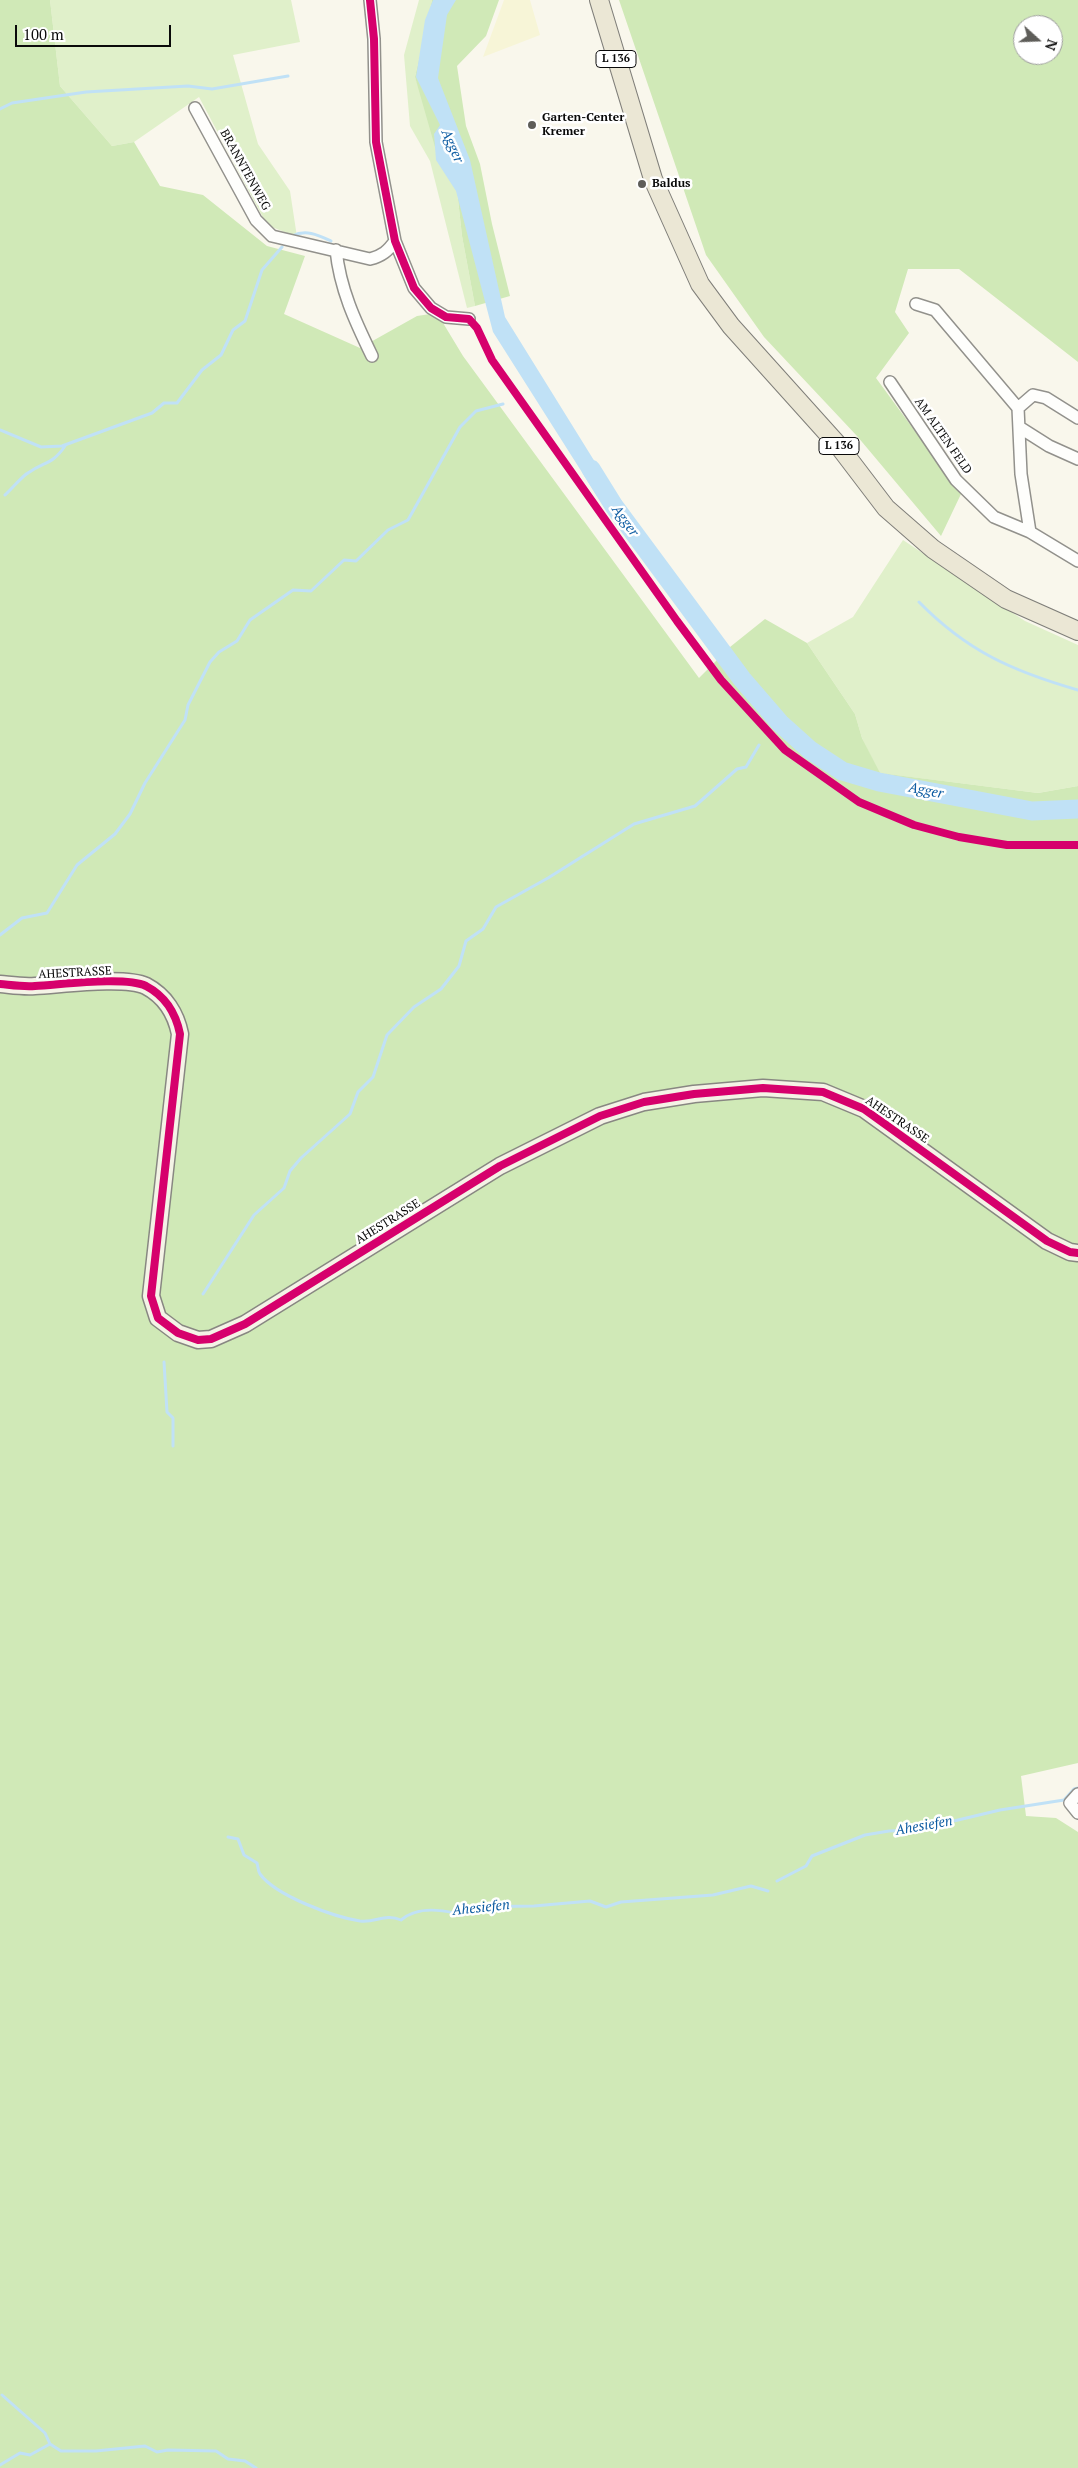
<!DOCTYPE html>
<style>
body{margin:0}
#map{position:relative;width:1078px;height:2468px;overflow:hidden;background:#f9f7ec;font-family:"PT Serif",serif}
canvas{display:block}
.north{position:absolute;left:1013px;top:15px;width:50px;height:50px;box-sizing:border-box;background:#fff;border:1px solid #9d9d9d;border-radius:50%;rotate:110deg;font-size:14px;font-weight:700;line-height:20px;text-align:center;color:#0a0a0a}
.north::after{content:'';display:block;margin:auto;width:18px;height:22px;background:#5e5d59;clip-path:polygon(50% 0,100% 100%,50% 72%,0 100%)}
.scale{position:absolute;left:15px;top:25px;width:156px;height:22px;box-sizing:border-box;border:2px solid #0a0a0a;border-top:0;padding-left:6px;font-size:15px;line-height:18px;white-space:nowrap;color:#0a0a0a;-webkit-text-stroke:4px #fff;paint-order:stroke}
</style>
<div id="map">
<canvas width="1078" height="2468"></canvas>
<div class="north">N</div>
<div class="scale">100 m</div>
</div>
<script>
const context = document.querySelector('canvas').getContext('2d');
context.lineJoin = 'round';
function fill(path, color) {
  context.fillStyle = color;
  context.fill(path, 'evenodd');
}
function strokePath(path, color, width, dash) {
  context.strokeStyle = color;
  context.lineWidth = width;
  context.lineCap = dash ? 'butt' : 'round';
  context.setLineDash(dash || []);
  context.stroke(path);
}
function drawText(font, color, halo, rows, align = 'center') {
  context.font = font + ' "PT Serif",serif';
  context.lineWidth = 5;
  context.setLineDash([]);
  context.textBaseline = 'middle';
  context.strokeStyle = halo;
  context.fillStyle = color;
  for (const [text, x, y, turn = 0] of rows) {
    context.save();
    context.translate(x, y);
    context.rotate((+turn || 0) * Math.PI / 180);
    context.textAlign = isNaN(turn) ? turn : align;
    if (halo) context.strokeText(text, 0, 0);
    context.fillText(text, 0, 0);
    context.restore();
  }
}
const farmland = new Path2D(`
 M504,0H530L540,35L483,57Z`);
const green = new Path2D(`
 M50,0H291L300,42L233,55L258,144L290,191L297,237L267,225L199,97L134,142L112,146L60,86Z
 M419,0H432L415,77L457,190L462,236L475,306L467,308L430,161L410,126L404,55Z
 M903,540L1025,621L1078,645V786L1038,793L879,773L862,738L855,714L807,643L853,617Z`);
const forest = new Path2D(`
 M0,0H50L60,86L112,146L134,142L160,186L203,195L267,246L305,256L284,314L360,348L417,316L437,313L463,356L699,678L730,647L765,619L807,643L855,714L862,738L880,773L1038,793L1078,786V1763L1021,1776L1026,1816L1056,1818L1078,1832V2468H0Z
 M432,0H499L486,36L457,66L466,126L480,164L492,224L510,296L475,306L462,236L457,190L437,154L415,77Z
 M619,0H1078V362L959,269H908L895,312L909,333L876,378L961,494L941,536L857,436L764,337L706,255ZM1023,25H1053V55H1023Z`);
const water = new Path2D(`
 M433,0H456L447,15L438,78L470,160L505,317L608,483L597,496L493,332L456,191L436,160L434,134L440,125L416,77L425,20Z`);
const stream = new Path2D(`
 M0,109L12,103L86,92L188,86L212,89L288,76
 M292,236C306,229 318,235 331,241
 M0,430L41,447L62,446L152,413L164,403H177L202,370L221,355L233,330L245,321L262,270L282,247
 M5,495C11,490 23,475 28,473C45,461 52,465 65,446
 M919,602C967,651 1012,671 1078,690
 M0,935L22,918L47,913L77,865L115,834L130,814L145,783L185,720L188,705L210,662L219,652L237,641L250,620L293,590L311,591L344,560L356,561L388,530L408,520L460,427L476,411L503,404
 M203,1294L254,1215L284,1188L290,1171L301,1158L350,1114L358,1092L373,1077L387,1035L414,1007L441,989L459,966L466,941L483,929L496,907L548,878L634,824L695,806L737,769L746,767L759,745
 M164,1362L167,1412L173,1418V1446
 M228,1837L238,1839L244,1855L257,1863C258,1866 258,1871 260,1874C276,1896 334,1917 360,1921C376,1923 385,1913 401,1920C415,1908 437,1909 454,1913L464,1907L534,1906L590,1901L606,1907L621,1902L713,1895L751,1886L768,1891
 M777,1881L806,1866L812,1856L865,1835L889,1831L916,1830L1000,1810L1064,1800L1074,1789L1078,1788
 M2,2395L45,2433L50,2444L61,2451H96L145,2446L157,2452L168,2450L216,2451L228,2459L245,2461L256,2468
 M0,2465L20,2453L30,2455L50,2444`);
const river = new Path2D(`
 M591,469L614,506L742,679L780,723L810,750L842,771L879,782L1032,811L1078,809`);
const minor = new Path2D(`
 M370,0L374,39L376,142L395,241L414,288L431,308L446,317L469,319
 M195,108L256,220L272,236L370,259C382,256 388,251 395,241
 M336,250C340,289 355,321 372,356
 M916,304L935,310L1018,408L1021,474L1030,532
 M890,382L956,480L994,517L1030,532L1078,561
 M1018,408L1033,395L1046,398L1078,418
 M1019,427L1049,446L1078,459
 M1078,1794L1070,1803L1078,1813`);
const secondary = new Path2D(`
 M0,984C11,985 23,987 35,986C60,985 124,976 146,986C165,996 176,1014 180,1034L151,1296L158,1318L178,1333L198,1340L211,1339L245,1324L500,1166L600,1116L644,1102L694,1094L763,1088L823,1092L864,1109L1047,1241L1070,1252L1078,1253`);
const primary = new Path2D(`
 M599,0L653,179L700,284L731,326L838,445L886,508L933,549L1006,599L1078,631`);
const cycleway = new Path2D(`
 M370,0L374,39L376,142L395,241L414,288L431,308L446,317L469,319L477,328L492,360L677,621L721,680L785,750L859,802L914,825L959,837L1007,845H1078
 M0,984C11,985 23,987 35,986C60,985 124,976 146,986C165,996 176,1014 180,1034L151,1296L158,1318L178,1333L198,1340L211,1339L245,1324L500,1166L600,1116L644,1102L694,1094L763,1088L823,1092L864,1109L1047,1241L1070,1252L1078,1253`);
const markers = [
 [532,125,5,"#5e5d59"],
 [642,184,5,"#5e5d59"]
];
const shields = [
 [616,59,40],
 [839,446,40]
];
const shieldNames = [
 ["L 136",616,59],
 ["L 136",839,446]
];
const poiNames = [
 ["Garten-Center",542,118],
 ["Kremer",542,132],
 ["Baldus",652,184]
];
const streetNames = [
 ["BRANNTENWEG",245,170,61],
 ["AM ALTEN FELD",943,436,55],
 ["AHESTRASSE",75,973,-3],
 ["AHESTRASSE",897,1120,34],
 ["AHESTRASSE",388,1222,-32]
];
const waterNames = [
 ["Agger",452,146,66],
 ["Agger",625,521,54],
 ["Agger",926,791,11],
 ["Ahesiefen",924,1826,-10],
 ["Ahesiefen",481,1908,-6]
];
fill(farmland, '#f7f5d7');
fill(green, '#e0f0ca');
fill(forest, '#d0e9b7');
fill(water, '#c0e1f6');
strokePath(stream, '#c0e1f6', 3);
strokePath(river, '#c0e1f6', 19);
strokePath(minor, '#92918c', 14);
strokePath(secondary, '#888782', 19);
strokePath(primary, '#7f7e79', 20);
strokePath(minor, '#fefefc', 11);
strokePath(secondary, '#f4f3e6', 16);
strokePath(primary, '#ebe7d5', 18);
strokePath(cycleway, '#d6006c', 8);
for (const [x, y, r, color] of markers) {
  const dot = new Path2D();
  dot.arc(x, y, r, 0, 2 * Math.PI);
  context.fillStyle = color;
  context.fill(dot);
  strokePath(dot, '#fff', 2);
}
for (const [x, y, w] of shields) {
  const box = new Path2D();
  box.roundRect(x - w / 2, y - 8.5, w, 17, 4);
  context.fillStyle = '#fff';
  context.fill(box);
  strokePath(box, '#0a0a0a', 1);
}
drawText('bold 11px', '#0a0a0a', null, shieldNames);
drawText('bold 12px', '#0a0a0a', '#fff', poiNames, 'left');
drawText('12px', '#0a0a0a', '#fff', streetNames);
drawText('italic 14px', '#0d5ca2', '#fff', waterNames);
</script>
